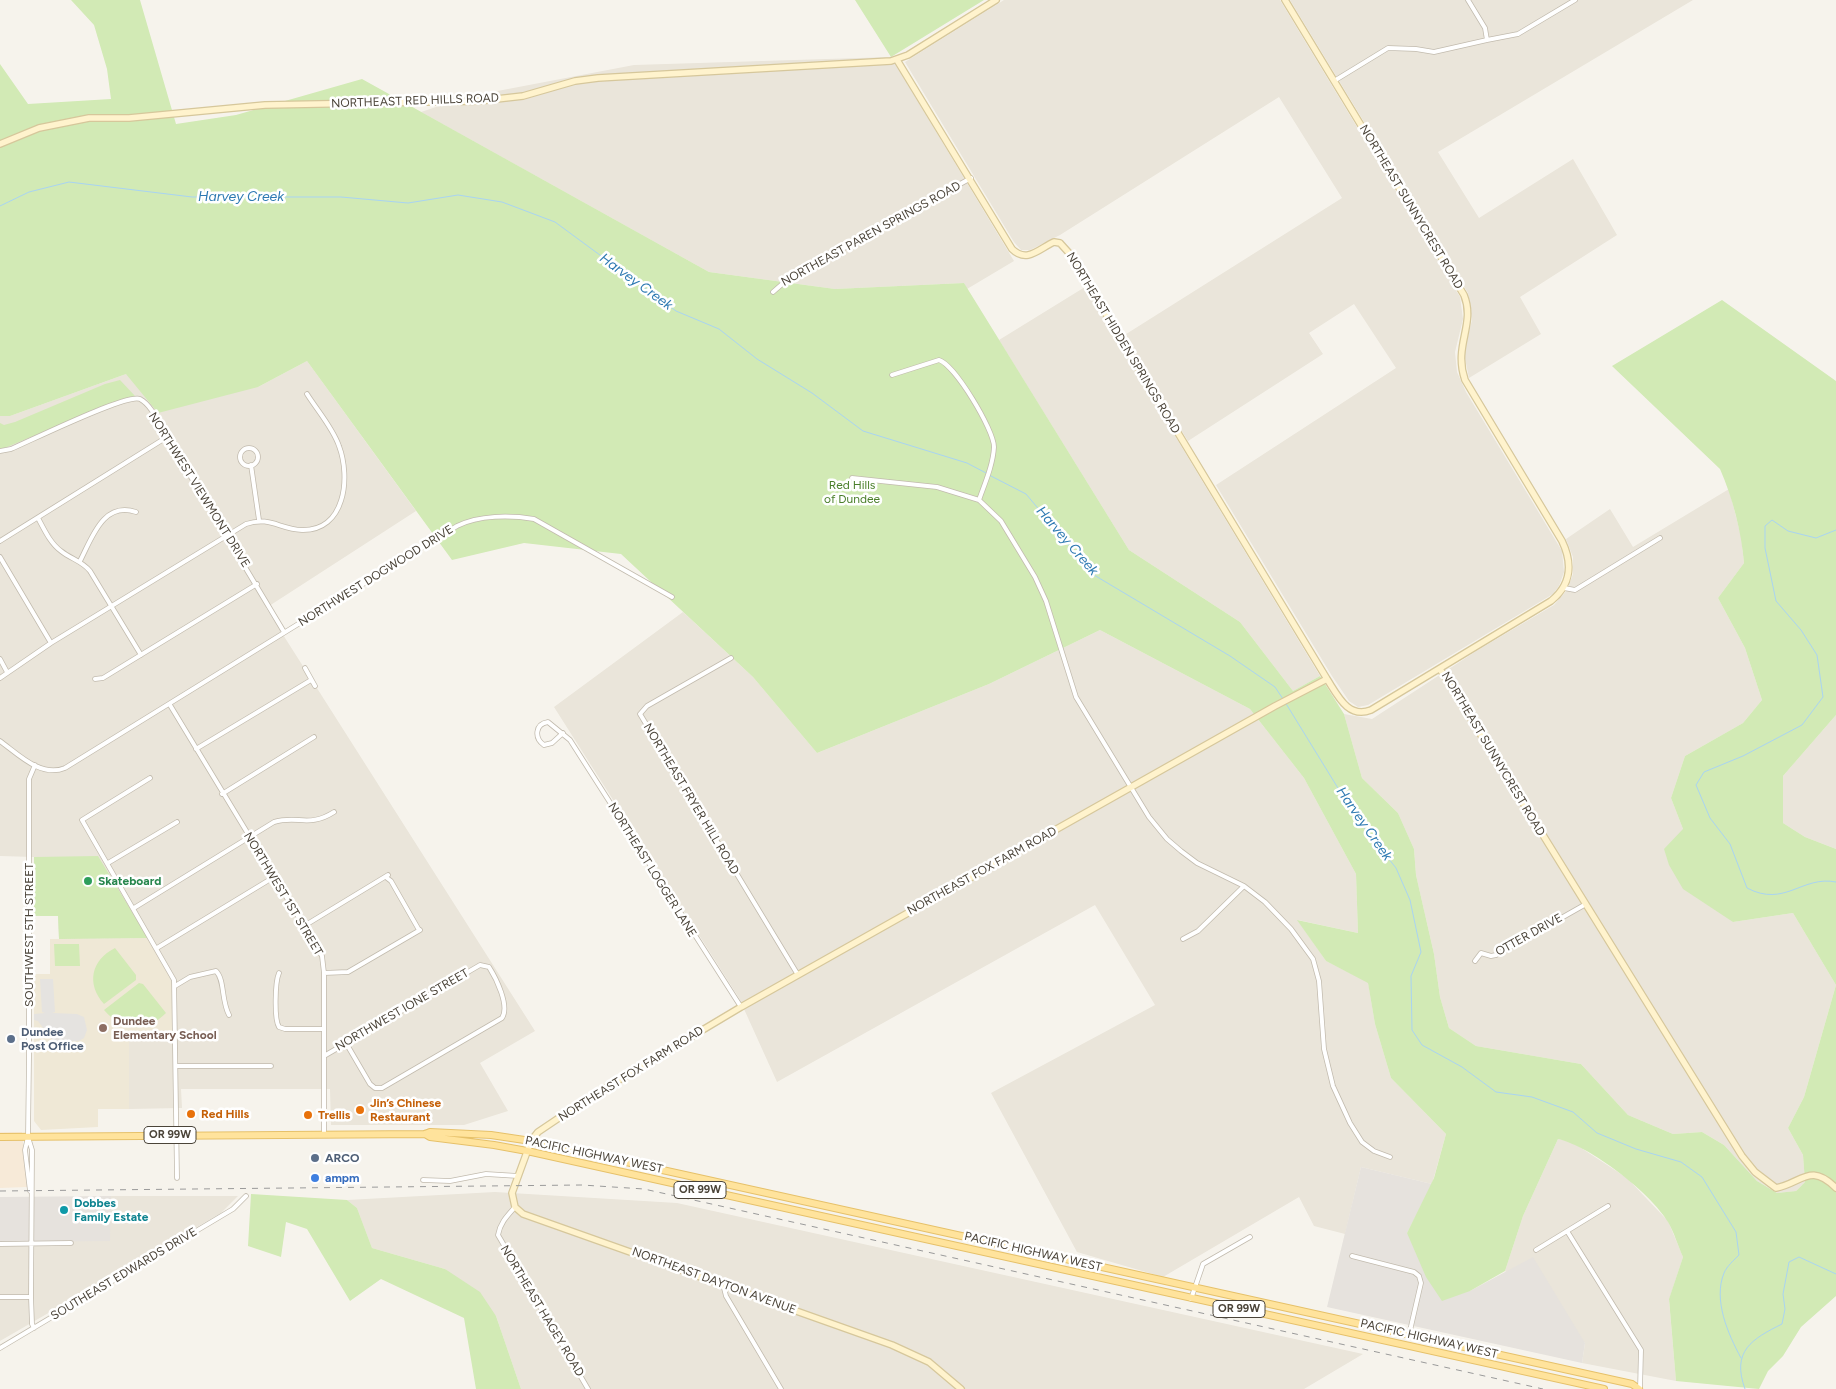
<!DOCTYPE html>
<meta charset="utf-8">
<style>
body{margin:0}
canvas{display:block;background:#f6f3ec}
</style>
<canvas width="1836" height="1389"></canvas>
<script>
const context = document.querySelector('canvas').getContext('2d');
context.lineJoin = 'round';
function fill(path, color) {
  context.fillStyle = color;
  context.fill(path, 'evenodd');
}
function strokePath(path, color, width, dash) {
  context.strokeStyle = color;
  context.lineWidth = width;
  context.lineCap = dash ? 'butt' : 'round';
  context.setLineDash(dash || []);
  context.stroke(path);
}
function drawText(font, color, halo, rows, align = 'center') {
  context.font = font + ' Figtree,sans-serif';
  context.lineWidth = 5;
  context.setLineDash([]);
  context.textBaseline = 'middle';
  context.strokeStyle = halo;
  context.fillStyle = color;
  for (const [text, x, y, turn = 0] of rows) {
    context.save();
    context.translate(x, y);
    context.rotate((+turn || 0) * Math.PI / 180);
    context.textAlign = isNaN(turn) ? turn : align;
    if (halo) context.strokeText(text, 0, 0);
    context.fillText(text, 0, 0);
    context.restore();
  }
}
const residential = new Path2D(`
 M1004,0H1280L1460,297L1463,319L1455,352L1457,372L1466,392L1562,551L1564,572L1559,586L1553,594L1368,705L1358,707L1349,701L1332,676L1216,485L1396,368L1354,304L1309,333L1323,354L1188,441L1123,336L1342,198L1279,97L1060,235L1030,250H1021L1014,242L905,62Z
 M1290,0H1693L1438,152L1479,218L1573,159L1617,235L1520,297L1541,334L1469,378L1464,353L1472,320L1468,293Z
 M891,57L1014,261L967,289L964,283L835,289L709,272L421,112L466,97L634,65Z
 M1085,287L1320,676L1293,691L1240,622L1129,550L999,340Z
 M307,361L416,511L266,608L535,1031L480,1063L508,1111L464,1125H331L330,1089H181L182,1108L129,1109V1036H172L148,938L59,939L58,916H34V857L0,856V416H10L126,374L258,387Z
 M1729,489L1741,536L1744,563L1718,598L1745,648L1762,700L1743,723L1685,756L1671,798L1683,829L1733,922L1793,913L1836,985L1804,1097L1788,1128L1803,1155L1805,1182L1796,1191L1777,1193L1757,1181L1724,1145L1702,1132L1673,1134L1628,1115L1581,1064L1476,1046L1449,1028L1440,997L1434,954L1416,875L1414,849L1398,813L1362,778L1344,714L1372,719L1478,650L1554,605L1567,590L1573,574V557L1566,539L1610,509L1633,547Z
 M683,612L753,677L817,753L989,684L1100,630L1250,709L1304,778L1356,874L1358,933L1298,920L1326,961L1368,982L1375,1024L1391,1078L1446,1134L1432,1184L1361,1167L1345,1234L1314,1226L1299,1197L1163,1277L1077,1252L991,1093L1155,1005L1095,905L777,1082L739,998L554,707Z
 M1836,715V849L1805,837L1783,823V776Z
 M1558,1139L1572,1142L1627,1178L1668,1221L1683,1257L1669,1300L1676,1381L1582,1363L1585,1343L1505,1271L1523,1216Z
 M495,1192L677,1203L1363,1354L1304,1389H521L496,1316L445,1269L372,1248L357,1208L347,1200Z
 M111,1196H238L221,1213L0,1341V1242L109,1240Z`);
const commercial = new Path2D(`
 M0,1132H22L27,1187L0,1188Z`);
const industrial = new Path2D(`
 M1361,1167L1432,1184L1407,1233L1470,1291L1533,1257L1585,1343L1582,1363L1327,1307Z
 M111,1196L110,1241L0,1242V1197Z`);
const education = new Path2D(`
 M148,938L168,973L172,985V1036H129V1109H98V1127L41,1130L34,1121V974H50V939Z`);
const green = new Path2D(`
 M71,0H140L176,124L236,115L362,79L709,272L835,289L964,283L1129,550L1240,622L1293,691L1320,676L1344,714L1362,778L1398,813L1414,849L1416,875L1434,954L1440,997L1449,1028L1476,1046L1581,1064L1628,1115L1673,1134L1702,1132L1724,1145L1757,1181L1777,1193L1796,1191L1805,1182L1803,1155L1788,1128L1804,1097L1836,985L1793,913L1733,922L1683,889L1669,865L1664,849L1683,829L1671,798L1685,756L1743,723L1762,700L1745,648L1718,598L1744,563C1741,530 1733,499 1720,469L1612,366L1722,300L1836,381V715L1783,776V823L1805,837L1836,849V1296L1801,1327L1783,1356L1768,1371L1759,1389L1676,1381L1669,1299L1683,1257C1678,1246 1674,1232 1668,1222C1651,1193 1590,1146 1558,1139L1523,1216L1505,1271L1470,1291L1442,1301L1426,1277L1407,1233L1434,1178L1446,1134L1391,1078L1375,1024L1368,983L1326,961L1297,920L1358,933L1356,874L1304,778L1250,709L1100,630L989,684L817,753L753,677L621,554L524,543L452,560L307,361L258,387L158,413L126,374L10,416H0V64L28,104L111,99L107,69L94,25Z
 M855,0H984L891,57Z
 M120,380L135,396L114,402L0,450V423L4,425L15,422L105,384Z
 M98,856L148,938L59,939L58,916H34V857Z
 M54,944H79L80,966H55Z
 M115,948L136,975V980L104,1004C86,984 91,960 115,948Z
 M139,983L143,984L166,1013C146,1033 123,1032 104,1010Z
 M251,1194L347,1200L357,1208L372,1248L445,1269L480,1292L496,1316L521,1389H476L464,1318L381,1279L350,1301L307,1229L286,1222L281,1257L248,1246Z`);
const parking = new Path2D(`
 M40,979H53L55,1012L52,1013L77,1014L84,1017L87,1030L84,1038L79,1041L54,1042L38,1021L34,1020V1014L45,1013L42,1012Z`);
const stream = new Path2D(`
 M0,206L29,192L69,182L192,197H341L408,203L458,195L502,202L555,222L676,311L719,329L757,359L812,393L863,431L967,463L986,473
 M989,475L1026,494L1094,575L1230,656L1275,687L1283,699
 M1836,530L1816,538L1788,531L1772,520L1765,526V548L1776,601L1801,630L1817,655L1823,697L1802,725L1743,756L1704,772L1696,785L1710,818L1730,844L1747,888C1785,908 1802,875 1836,882
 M1285,702L1357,819L1396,868L1410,900L1421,952L1411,976L1412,1030L1422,1045L1462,1067L1496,1092L1532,1097L1573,1112L1597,1133L1636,1149L1681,1162L1702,1177L1736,1232L1739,1255C1734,1260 1727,1266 1724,1273C1713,1300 1728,1334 1741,1358
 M1745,1389C1731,1351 1752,1339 1782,1324L1785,1309L1783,1294L1789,1262L1799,1257L1836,1274`);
const street = new Path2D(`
 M1468,0L1485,28L1487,40L1518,34L1575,0
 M1334,81L1388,48L1416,49L1434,52L1487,40
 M773,292L788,279L971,178
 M892,375L939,360C955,365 994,430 994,447C993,465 985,483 979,500L1001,521L1035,577L1046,601L1076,697L1149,817L1167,839L1181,851L1197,863L1244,886L1265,902L1291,929L1313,959L1319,981L1324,1049L1333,1086L1350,1123L1362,1142L1374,1151L1390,1157
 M240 457a9 9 0 1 1 18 0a9 9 0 1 1-18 0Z
 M0,451L11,449C30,441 127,393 140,399C152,405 160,426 167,437L284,632
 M251,465L259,520
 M852,478L937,487L979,500
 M38,518C44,529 50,543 61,551C71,559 82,561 90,571L141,655
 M0,541L167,437
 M0,557L51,643
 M80,561C92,538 103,501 136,512
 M1564,588L1575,590L1660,538
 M731,658L647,706L640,714L798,975
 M0,659L7,672
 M305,668L315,686
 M0,678L51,643L246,524C270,516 279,529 302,530C345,531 351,478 339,446C333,428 317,410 307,394
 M95,679L103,678L257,584
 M170,705L322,956L324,973V1134
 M563,733L552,743L544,745C534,738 535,724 548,722L570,740L741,1007
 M0,741C18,754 41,778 65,768L457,526C479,515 510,515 534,519L672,597
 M196,749L311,680
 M150,778L82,820L174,980L177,1178
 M222,794L314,737
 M108,863L177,822
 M387,878L391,881L419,930
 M134,908L274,822C298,815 309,828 334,812
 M304,926L388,875
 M1183,939L1198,931L1244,886
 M157,948L274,877
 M1475,961L1481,953L1491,956L1496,955L1586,904
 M279,973C275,982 274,1019 279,1027L285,1029H324
 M324,973L348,972L420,930
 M175,986L190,977L216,971C225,980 221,1000 229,1015
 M324,1056L343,1045L480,965L489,967C496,978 510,1006 502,1018L382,1088H375L370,1084L346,1043
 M177,1066H271
 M28,1137L32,1150L31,1297L32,1324L34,1328
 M423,1180L450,1181L486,1174L518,1176
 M30,1191L25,1150L28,1137L29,1057V779L35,765
 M515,1207C507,1216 500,1223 498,1235L588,1389
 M1567,1231L1641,1350L1640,1389
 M0,1244L71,1243
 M1536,1250L1608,1206
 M1352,1256L1414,1272L1419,1276L1421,1283L1409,1335
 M723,1284L726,1296L781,1389
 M0,1297H31
 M1191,1299L1203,1264L1250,1237
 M0,1348L233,1209L246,1196`);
const secondary = new Path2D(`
 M897,60L1012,249C1027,264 1040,248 1054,242L1060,243L1069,253L1327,679C1338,696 1348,719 1371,710L1551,601C1571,585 1573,564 1562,541L1465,380C1453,345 1476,325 1464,295L1285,0
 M0,144L39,128L89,118H129L265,105L479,101L523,96L575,81L598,78L891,61L908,55L996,0
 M1440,669L1742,1156L1755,1172L1776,1188C1802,1183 1810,1162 1836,1188
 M961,1389L929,1362L892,1345L523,1214L515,1207L512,1193L531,1141L538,1132L587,1099L741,1007L1275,706L1327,679`);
const primary = new Path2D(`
 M425,1134L430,1137L494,1145L527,1151L1604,1389
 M0,1137L425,1134L430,1132L491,1135L531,1141L1632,1384L1639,1389`);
const rail = new Path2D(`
 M0,1191L582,1185L644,1189L1543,1389`);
const markers = [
 [88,881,5,"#2e9e5b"],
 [103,1028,5,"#8d6e63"],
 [11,1039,5,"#5c6f8a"],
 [360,1110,5,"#e8710a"],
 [191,1114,5,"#e8710a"],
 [308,1115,5,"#e8710a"],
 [315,1158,5,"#5c6f8a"],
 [315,1178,5,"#3f7fe0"],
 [64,1210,5,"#0f9aa8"]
];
const shields = [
 [170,1135,52],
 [700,1190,52],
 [1239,1309,52]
];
const shieldNames = [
 ["OR 99W",170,1135],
 ["OR 99W",700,1190],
 ["OR 99W",1239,1309]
];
const streetNames = [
 ["NORTHEAST RED HILLS ROAD",415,101,-2],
 ["NORTHEAST SUNNYCREST ROAD",1411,207,59],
 ["NORTHEAST PAREN SPRINGS ROAD",871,234,-29],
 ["NORTHEAST HIDDEN SPRINGS ROAD",1123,343,59],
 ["NORTHWEST VIEWMONT DRIVE",199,490,58],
 ["NORTHWEST DOGWOOD DRIVE",376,576,-32],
 ["NORTHEAST SUNNYCREST ROAD",1493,754,59],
 ["NORTHEAST FRYER HILL ROAD",691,799,59],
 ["NORTHEAST LOGGER LANE",652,870,58],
 ["NORTHEAST FOX FARM ROAD",982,871,-29],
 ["NORTHWEST 1ST STREET",283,894,59],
 ["SOUTHWEST 5TH STREET",29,935,-90],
 ["OTTER DRIVE",1529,935,-29],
 ["NORTHWEST IONE STREET",402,1010,-30],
 ["NORTHEAST FOX FARM ROAD",631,1074,-32],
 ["PACIFIC HIGHWAY WEST",594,1155,12],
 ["PACIFIC HIGHWAY WEST",1033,1252,13],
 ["SOUTHEAST EDWARDS DRIVE",124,1274,-31],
 ["NORTHEAST DAYTON AVENUE",714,1281,20],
 ["NORTHEAST HAGEY ROAD",542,1311,59],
 ["PACIFIC HIGHWAY WEST",1429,1339,13]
];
const parkNames = [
 ["Red Hills",852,485],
 ["of Dundee",852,499]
];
const leisureNames = [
 ["Skateboard",98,881]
];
const educationNames = [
 ["Dundee",113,1021],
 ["Elementary School",113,1035]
];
const serviceNames = [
 ["Dundee",21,1032],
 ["Post Office",21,1046],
 ["ARCO",325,1158]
];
const foodNames = [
 ["Jin’s Chinese",370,1103],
 ["Restaurant",370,1117],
 ["Red Hills",201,1114],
 ["Trellis",318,1115]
];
const shopNames = [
 ["ampm",325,1178]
];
const cultureNames = [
 ["Dobbes",74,1203],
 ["Family Estate",74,1217]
];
const waterNames = [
 ["Harvey Creek",241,197],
 ["Harvey Creek",636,282,36],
 ["Harvey Creek",1067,541,49],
 ["Harvey Creek",1364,824,55]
];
fill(residential, '#eae5da');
fill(commercial, '#f7ead8');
fill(industrial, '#e6e2dd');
fill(education, '#efe8d6');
fill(green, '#d2eab5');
fill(parking, '#e5e3e0');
strokePath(stream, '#a9d4f2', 1);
strokePath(street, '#c2bbae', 5.5);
strokePath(secondary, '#d6c79b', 8);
strokePath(primary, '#e6c16a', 8);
strokePath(street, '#fff', 4);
strokePath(secondary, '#fff3cd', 5.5);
strokePath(primary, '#ffe39c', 6);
strokePath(rail, '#9a9a9a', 1, [6, 6]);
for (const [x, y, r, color] of markers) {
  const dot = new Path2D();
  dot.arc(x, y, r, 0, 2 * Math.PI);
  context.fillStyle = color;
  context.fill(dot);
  strokePath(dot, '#fff', 2);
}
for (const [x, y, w] of shields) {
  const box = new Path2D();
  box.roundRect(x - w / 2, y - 8.5, w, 17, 4);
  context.fillStyle = '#fff';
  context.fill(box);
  strokePath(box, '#4b4439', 1);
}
drawText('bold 11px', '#4b4439', null, shieldNames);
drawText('12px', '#4b4439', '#fff', streetNames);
drawText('12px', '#4a7f2a', '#fff', parkNames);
drawText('bold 12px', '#27864d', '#fff', leisureNames, 'left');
drawText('bold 12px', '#785e54', '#fff', educationNames, 'left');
drawText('bold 12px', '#4e5e75', '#fff', serviceNames, 'left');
drawText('bold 12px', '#c56008', '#fff', foodNames, 'left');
drawText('bold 12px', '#366cbe', '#fff', shopNames, 'left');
drawText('bold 12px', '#0d838f', '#fff', cultureNames, 'left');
drawText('italic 14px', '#2e7ab2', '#fff', waterNames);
</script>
